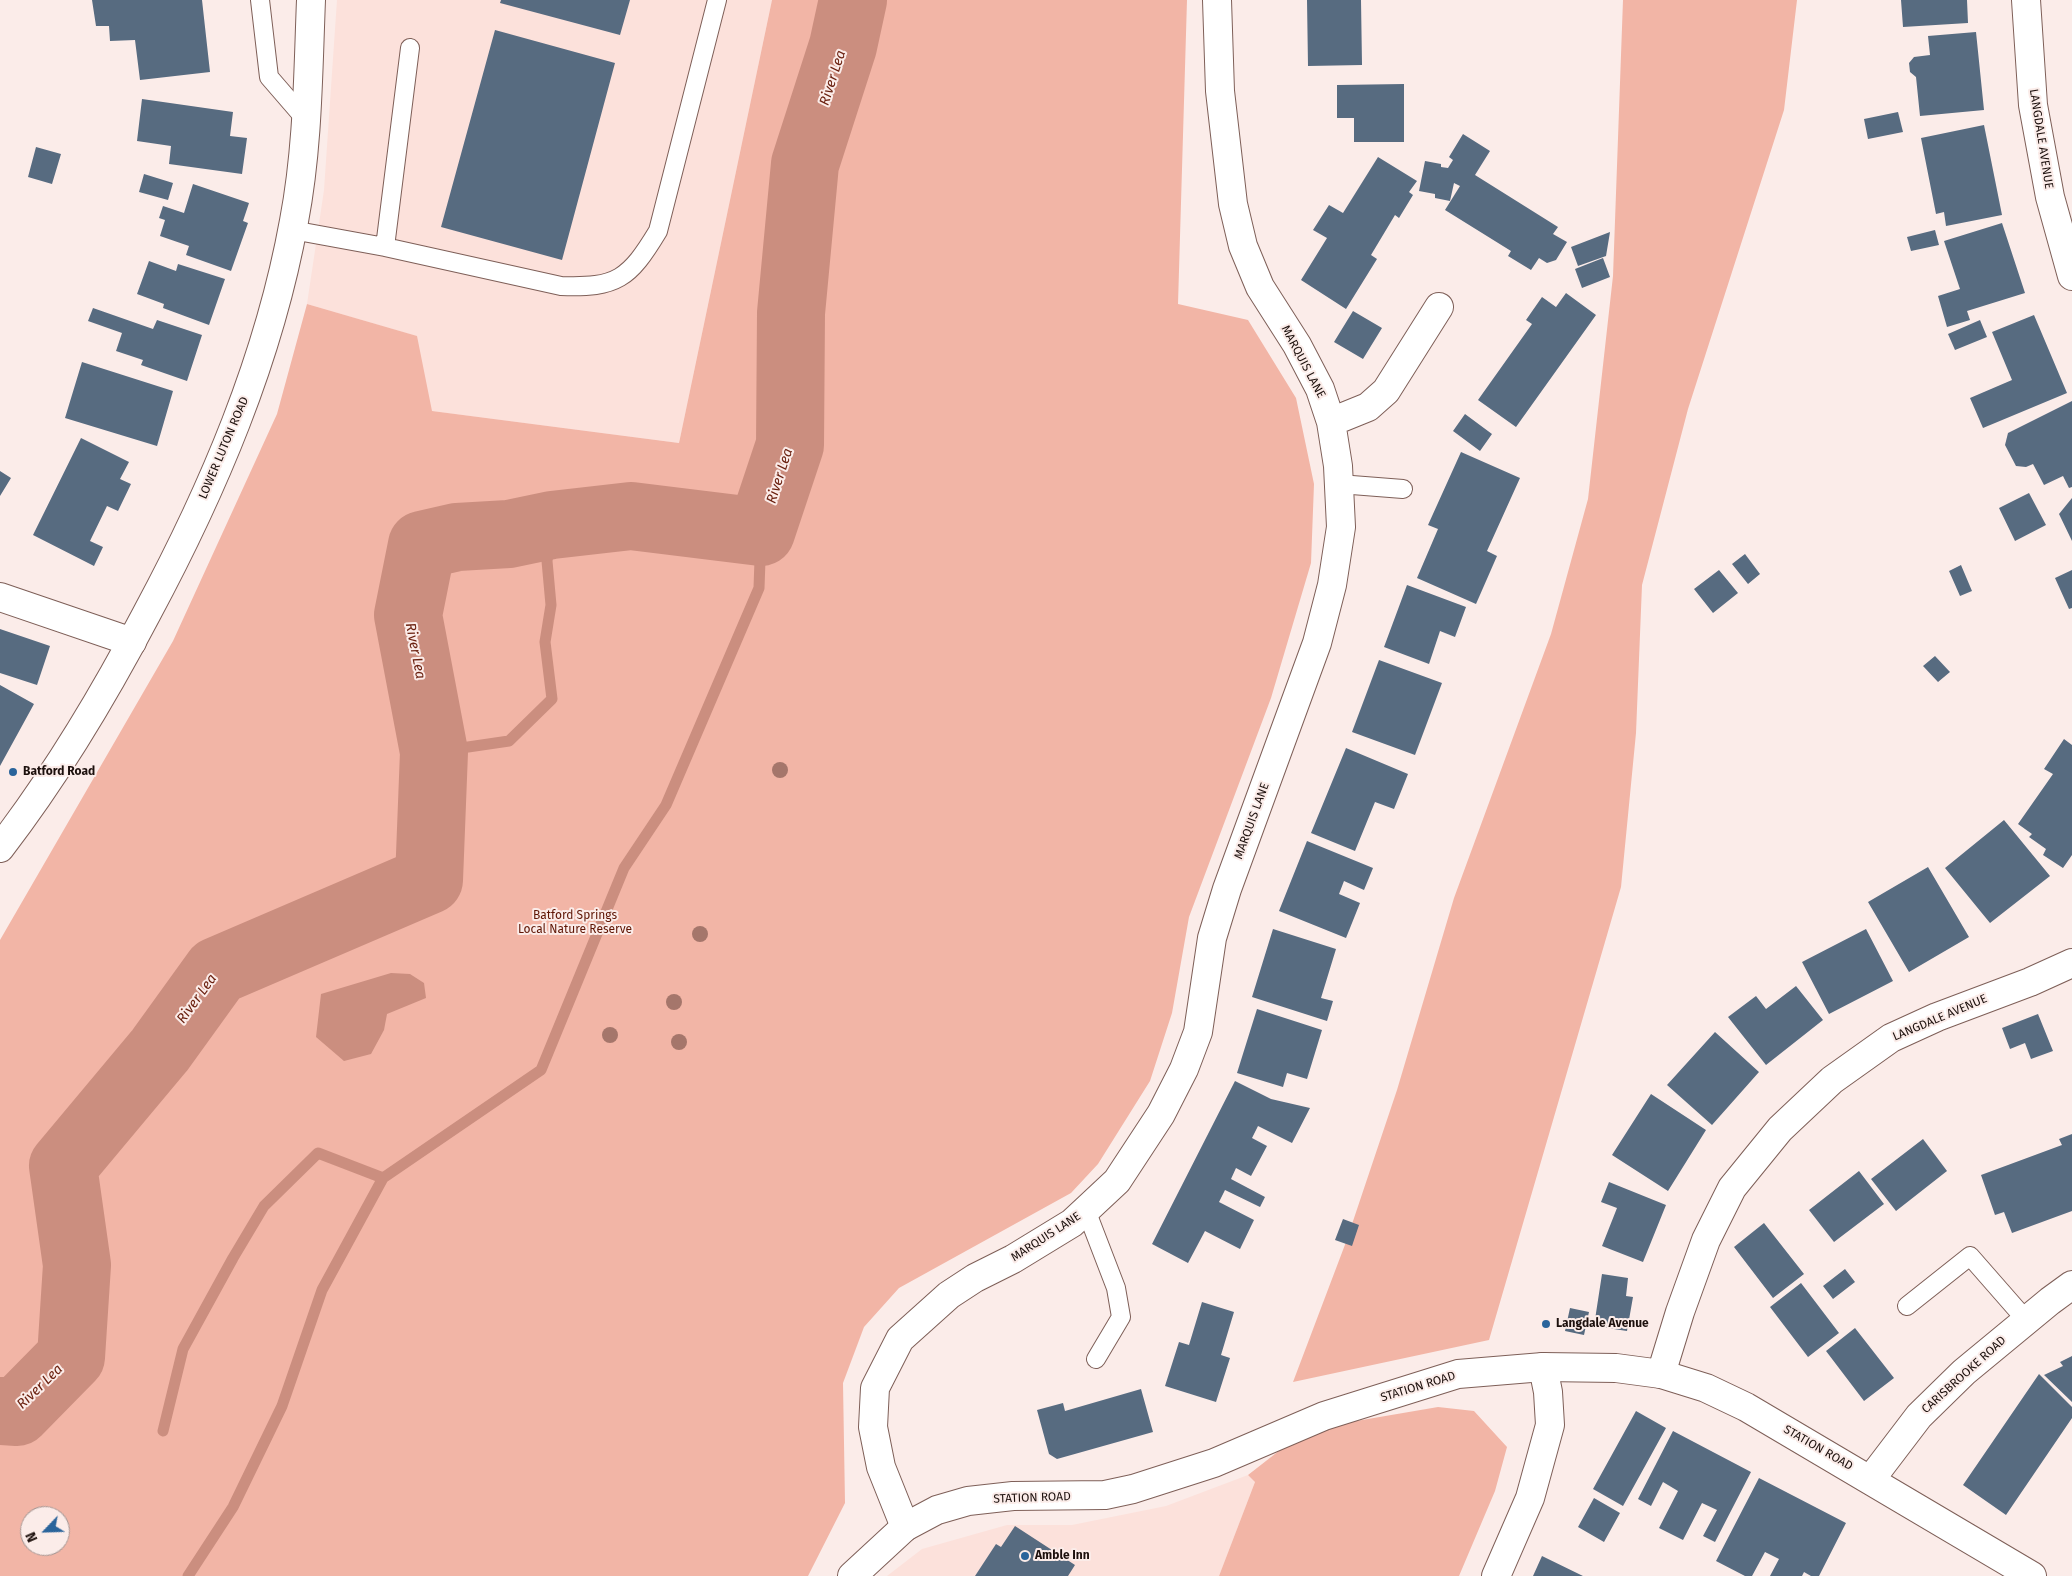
<!DOCTYPE html>
<style>
body{margin:0}
#map{position:relative;width:2072px;height:1576px;overflow:hidden;background:#fbece9;font-family:"Fira Sans",sans-serif}
canvas{display:block}
.north{position:absolute;left:20px;top:1506px;width:50px;height:50px;box-sizing:border-box;background:#fbece9;border:1px solid #a29491;border-radius:50%;rotate:246deg;font-size:14px;font-weight:700;line-height:20px;text-align:center;color:#1c100d}
.north::after{content:'';display:block;margin:auto;width:18px;height:22px;background:#2a649b;clip-path:polygon(50% 0,100% 100%,50% 72%,0 100%)}
</style>
<div id="map">
<canvas width="2072" height="1576"></canvas>
<div class="north">N</div>
</div>
<script>
const context = document.querySelector('canvas').getContext('2d');
context.lineJoin = 'round';
function fill(path, color) {
  context.fillStyle = color;
  context.fill(path, 'evenodd');
}
function strokePath(path, color, width, dash) {
  context.strokeStyle = color;
  context.lineWidth = width;
  context.lineCap = dash ? 'butt' : 'round';
  context.setLineDash(dash || []);
  context.stroke(path);
}
function drawText(font, color, halo, rows, align = 'center') {
  context.font = font + ' "Fira Sans",sans-serif';
  context.lineWidth = 4;
  context.setLineDash([]);
  context.textBaseline = 'middle';
  context.strokeStyle = halo;
  context.fillStyle = color;
  for (const [text, x, y, turn = 0] of rows) {
    context.save();
    context.translate(x, y);
    context.rotate((+turn || 0) * Math.PI / 180);
    context.textAlign = isNaN(turn) ? turn : align;
    if (halo) context.strokeText(text, 0, 0);
    context.fillText(text, 0, 0);
    context.restore();
  }
}
const built = new Path2D(`
 M337,0H772L679,443L431,411L416,336L307,304L324,190Z
 M1248,1475L1255,1482L1219,1576H887L922,1549L1007,1525H1072L1166,1506Z`);
const green = new Path2D(`
 M772,0H1187L1178,304L1248,320L1296,398L1314,484L1311,563L1271,698L1189,917L1172,1013L1150,1081L1098,1164L1071,1193L899,1288L864,1327L843,1383L845,1503L808,1576H0V940L173,641L277,414L307,304L417,336L432,411L679,443ZM30,1516H60V1546H30Z
 M1623,0H1797L1784,110L1688,409L1642,585L1636,733L1621,887L1489,1340L1293,1382L1346,1242L1397,1090L1454,898L1551,634L1588,499L1613,276Z
 M1438,1407L1474,1411L1507,1447L1495,1491L1459,1576H1219L1255,1482L1248,1475L1298,1436L1327,1426Z`);
const water = new Path2D(`
 M391,973L410,974L424,983L426,998L387,1014L384,1030L371,1054L344,1061L316,1037L321,994Z`);
const stream = new Path2D(`
 M434,752L509,741L552,699L545,642L551,605L547,561L552,525
 M163,1431L183,1349L233,1258L264,1206L318,1153L383,1178
 M188,1576L233,1507L282,1406L322,1290L383,1178L541,1070L624,868L666,805L759,588L761,532`);
const river = new Path2D(`
 M0,1411L17,1412L71,1357L77,1265L63,1166L160,1050L217,971L429,880L434,752L408,615L422,545L457,537L509,534L552,525L631,516L761,532L790,445L791,313L805,164L843,46L853,0`);
const building = new Path2D(`
 M92,0H202L210,72L140,80L135,40L110,41L109,26H96Z
 M501,0H630L620,35L500,3Z
 M1307,0H1361L1362,65L1308,66Z
 M1901,0H1967L1968,23L1903,27Z
 M495,30L615,63L562,260L441,227Z
 M1976,32L1984,110L1920,116L1916,77L1910,72L1909,63L1914,57L1930,55L1928,36Z
 M1404,84V142H1354V118H1337V85Z
 M142,99L233,112L230,136L247,138L242,174L169,164L171,146L137,141Z
 M1898,112L1903,132L1868,139L1864,119Z
 M1984,125L2002,215L1946,226L1944,212L1936,214L1921,138Z
 M1463,134L1490,151L1475,175L1558,227L1553,234L1567,242L1556,260L1547,263L1539,258L1531,270L1508,256L1511,251L1445,210L1460,186L1454,183L1450,201L1435,198V194L1419,191L1425,161L1441,164V167L1448,168L1453,160L1449,157Z
 M36,147L61,154L52,184L28,177Z
 M1378,157L1417,181L1409,192L1413,195L1399,218L1395,215L1371,255L1377,259L1346,309L1301,280L1327,238L1313,230L1329,205L1343,213Z
 M144,174L173,183L168,200L139,192Z
 M193,184L249,203L243,221L248,223L231,271L186,255L189,246L160,236L165,220L159,218L163,206L184,213Z
 M2002,223L2025,293L1967,311L1970,320L1947,327L1938,296L1960,289L1944,241Z
 M1935,230L1939,245L1911,251L1907,237Z
 M1610,232L1606,256L1578,266L1571,247Z
 M1603,258L1610,277L1582,288L1575,269Z
 M149,261L176,271L178,264L225,279L209,325L163,308L164,304L137,294Z
 M1566,293L1596,315L1516,427L1478,400L1532,324L1526,320L1542,297L1556,307Z
 M93,308L153,329L157,320L202,335L187,381L141,365L143,360L116,351L122,333L88,321Z
 M1353,311L1382,328L1363,359L1334,342Z
 M2034,315L2067,393L1983,428L1970,398L2012,380L1992,332Z
 M1980,320L1987,337L1955,350L1948,334Z
 M82,362L173,391L157,446L65,418Z
 M2072,401V487L2069,488L2063,476L2044,485L2033,464L2026,467L2016,466L2005,445L2008,433Z
 M1465,414L1492,434L1480,451L1453,431Z
 M81,438L129,462L120,479L131,484L118,511L107,506L90,541L103,547L94,566L33,535Z
 M1461,452L1520,478L1487,551L1497,556L1476,604L1417,578L1438,529L1428,525Z
 M0,471L11,478L0,496Z
 M2029,493L2046,525L2015,541L1999,508Z
 M2072,498V541L2059,514Z
 M1745,554L1760,574L1748,584L1732,564Z
 M1961,565L1972,591L1960,596L1949,571Z
 M1719,570L1738,593L1713,613L1694,589Z
 M2072,570V608L2069,609L2055,578Z
 M1407,585L1466,607L1455,637L1440,631L1429,664L1384,647Z
 M0,629L50,646L37,685L0,673Z
 M1935,656L1950,672L1938,682L1923,666Z
 M1379,660L1442,683L1415,755L1352,732Z
 M0,685L34,704L0,766Z
 M2064,739L2072,745V855L2063,868L2043,855L2046,849L2029,837L2032,834L2018,824L2053,774L2044,769Z
 M1346,748L1408,774L1394,809L1375,802L1355,851L1311,833Z
 M2004,820L2050,876L1990,923L1945,868Z
 M1307,841L1373,868L1364,890L1344,881L1339,894L1360,903L1346,938L1279,911Z
 M1928,867L1969,937L1909,972L1868,902Z
 M1273,929L1336,949L1321,998L1333,1001L1327,1021L1252,997Z
 M1866,929L1893,981L1829,1014L1802,962Z
 M1796,986L1823,1020L1766,1065L1728,1017L1756,996L1766,1009Z
 M1257,1009L1322,1030L1307,1079L1287,1073L1283,1087L1237,1073Z
 M2038,1014L2053,1051L2031,1059L2025,1043L2010,1049L2002,1028Z
 M1715,1032L1759,1072L1712,1125L1667,1085Z
 M1235,1081L1271,1099L1310,1108L1292,1143L1258,1126L1252,1138L1267,1146L1251,1176L1236,1168L1231,1179L1265,1197L1260,1207L1225,1190L1219,1202L1254,1220L1240,1249L1205,1231L1188,1263L1152,1244Z
 M1651,1094L1706,1130L1668,1191L1612,1155Z
 M2072,1134V1211L2012,1233L2004,1212L1995,1215L1981,1175L2062,1145L2059,1139Z
 M1923,1139L1947,1171L1896,1211L1871,1179Z
 M1859,1171L1884,1204L1834,1242L1809,1210Z
 M1609,1182L1666,1205L1643,1262L1602,1246L1617,1208L1601,1202Z
 M1343,1219L1359,1225L1352,1246L1335,1240Z
 M1764,1223L1804,1274L1773,1298L1734,1247Z
 M1845,1269L1855,1282L1833,1299L1823,1286Z
 M1602,1274L1628,1278L1626,1296L1633,1297L1627,1331L1594,1326Z
 M1801,1283L1839,1333L1808,1357L1770,1307Z
 M1202,1302L1234,1312L1221,1355L1230,1358L1216,1402L1165,1386L1179,1342L1189,1345Z
 M1570,1308L1589,1312L1584,1335L1565,1331Z
 M1855,1328L1894,1378L1864,1401L1826,1351Z
 M2072,1356V1402L2044,1375L2063,1366L2060,1362Z
 M2039,1374L2072,1407V1418L2006,1515L1963,1485Z
 M1141,1389L1153,1432L1057,1459L1049,1454L1037,1410L1063,1403L1065,1411Z
 M1636,1411L1666,1428L1623,1506L1593,1489Z
 M1673,1431L1751,1472L1715,1542L1703,1536L1717,1510L1702,1503L1683,1540L1659,1528L1678,1491L1663,1482L1651,1506L1638,1499Z
 M1759,1478L1846,1523L1819,1576H1811L1804,1572L1802,1576H1770L1779,1559L1765,1552L1752,1576H1745L1716,1561Z
 M1594,1498L1620,1513L1604,1542L1578,1527Z
 M1015,1526L1075,1565L1068,1576H975L996,1544L1001,1547Z
 M1542,1556L1583,1576H1533Z`);
const lane = new Path2D(`
 M260,0L269,77L307,121
 M292,230L385,247L561,286C617,288 629,279 658,231L717,0
 M385,247L410,48
 M1339,484L1403,489
 M1086,1210L1116,1288L1121,1317L1096,1359
 M1907,1306L1970,1256L2026,1320`);
const street = new Path2D(`
 M2026,0L2033,105L2050,197L2072,276
 M1331,422L1368,407L1386,391L1439,307
 M0,597L132,642
 M1661,1374L1680,1312L1706,1240L1732,1188L1780,1129L1832,1080L1891,1038L1937,1017L2030,982L2072,963
 M1871,1479L1919,1416L1964,1372L2050,1301L2072,1285
 M905,1527L881,1467L873,1427L875,1388L900,1339L949,1295L975,1278L1013,1259L1072,1223L1086,1210L1117,1181L1161,1114L1184,1069L1198,1032L1212,938L1227,889L1317,643L1332,585L1341,527L1338,466L1331,422L1320,389L1297,345L1260,287L1243,246L1233,204L1220,91L1217,0
 M1496,1576L1530,1498L1550,1425L1548,1392L1543,1367`);
const secondary = new Path2D(`
 M0,848C57,774 104,695 147,613C213,490 269,359 294,221C308,148 308,74 311,0
 M852,1576L905,1527L937,1510L968,1501L1013,1496L1105,1495L1133,1489L1214,1463L1324,1416L1458,1374L1543,1367L1616,1368L1661,1374L1706,1388L1746,1407L2032,1576`);
const trees = [
 [780,770],
 [700,934],
 [674,1002],
 [610,1035],
 [679,1042]
];
const markers = [
 [13,772,5,"#2a649b"],
 [1546,1324,5,"#2a649b"],
 [1025,1556,5,"#2a649b"]
];
const streetNames = [
 ["LANGDALE AVENUE",2041,139,81],
 ["MARQUIS LANE",1303,362,62],
 ["LOWER LUTON ROAD",224,448,-67],
 ["MARQUIS LANE",1252,821,-70],
 ["LANGDALE AVENUE",1940,1018,-23],
 ["MARQUIS LANE",1046,1237,-33],
 ["CARISBROOKE ROAD",1964,1375,-42],
 ["STATION ROAD",1418,1387,-17],
 ["STATION ROAD",1818,1448,30],
 ["STATION ROAD",1032,1498,-2]
];
const poiNames = [
 ["Batford Road",23,772],
 ["Langdale Avenue",1556,1324],
 ["Amble Inn",1035,1556]
];
const parkNames = [
 ["Batford Springs",575,916],
 ["Local Nature Reserve",575,930]
];
const waterNames = [
 ["River Lea",833,78,-72],
 ["River Lea",780,476,-72],
 ["River Lea",415,651,79],
 ["River Lea",197,999,-54],
 ["River Lea",40,1387,-44]
];
fill(built, '#fce1db');
fill(green, '#f2b5a6');
fill(water, '#cb8e7f');
strokePath(stream, '#cb8e7f', 11);
strokePath(river, '#cb8e7f', 68);
fill(building, '#576b80');
strokePath(lane, '#7e5f58', 20);
strokePath(street, '#7e5f58', 30);
strokePath(secondary, '#7e5f58', 30);
strokePath(lane, '#fff', 18);
strokePath(street, '#fff', 28);
strokePath(secondary, '#fff', 28);
context.fillStyle = '#a5766b';
for (const [x, y] of trees) {
  context.beginPath();
  context.arc(x, y, 8, 0, 2 * Math.PI);
  context.fill();
}
for (const [x, y, r, color] of markers) {
  const dot = new Path2D();
  dot.arc(x, y, r, 0, 2 * Math.PI);
  context.fillStyle = color;
  context.fill(dot);
  strokePath(dot, '#fbece9', 2);
}
drawText('12px', '#1c100d', '#fbece9', streetNames);
drawText('bold 12px', '#1c100d', '#fbece9', poiNames, 'left');
drawText('12px', '#5f1504', '#fbece9', parkNames);
drawText('italic 14px', '#6b2110', '#fbece9', waterNames);
</script>
